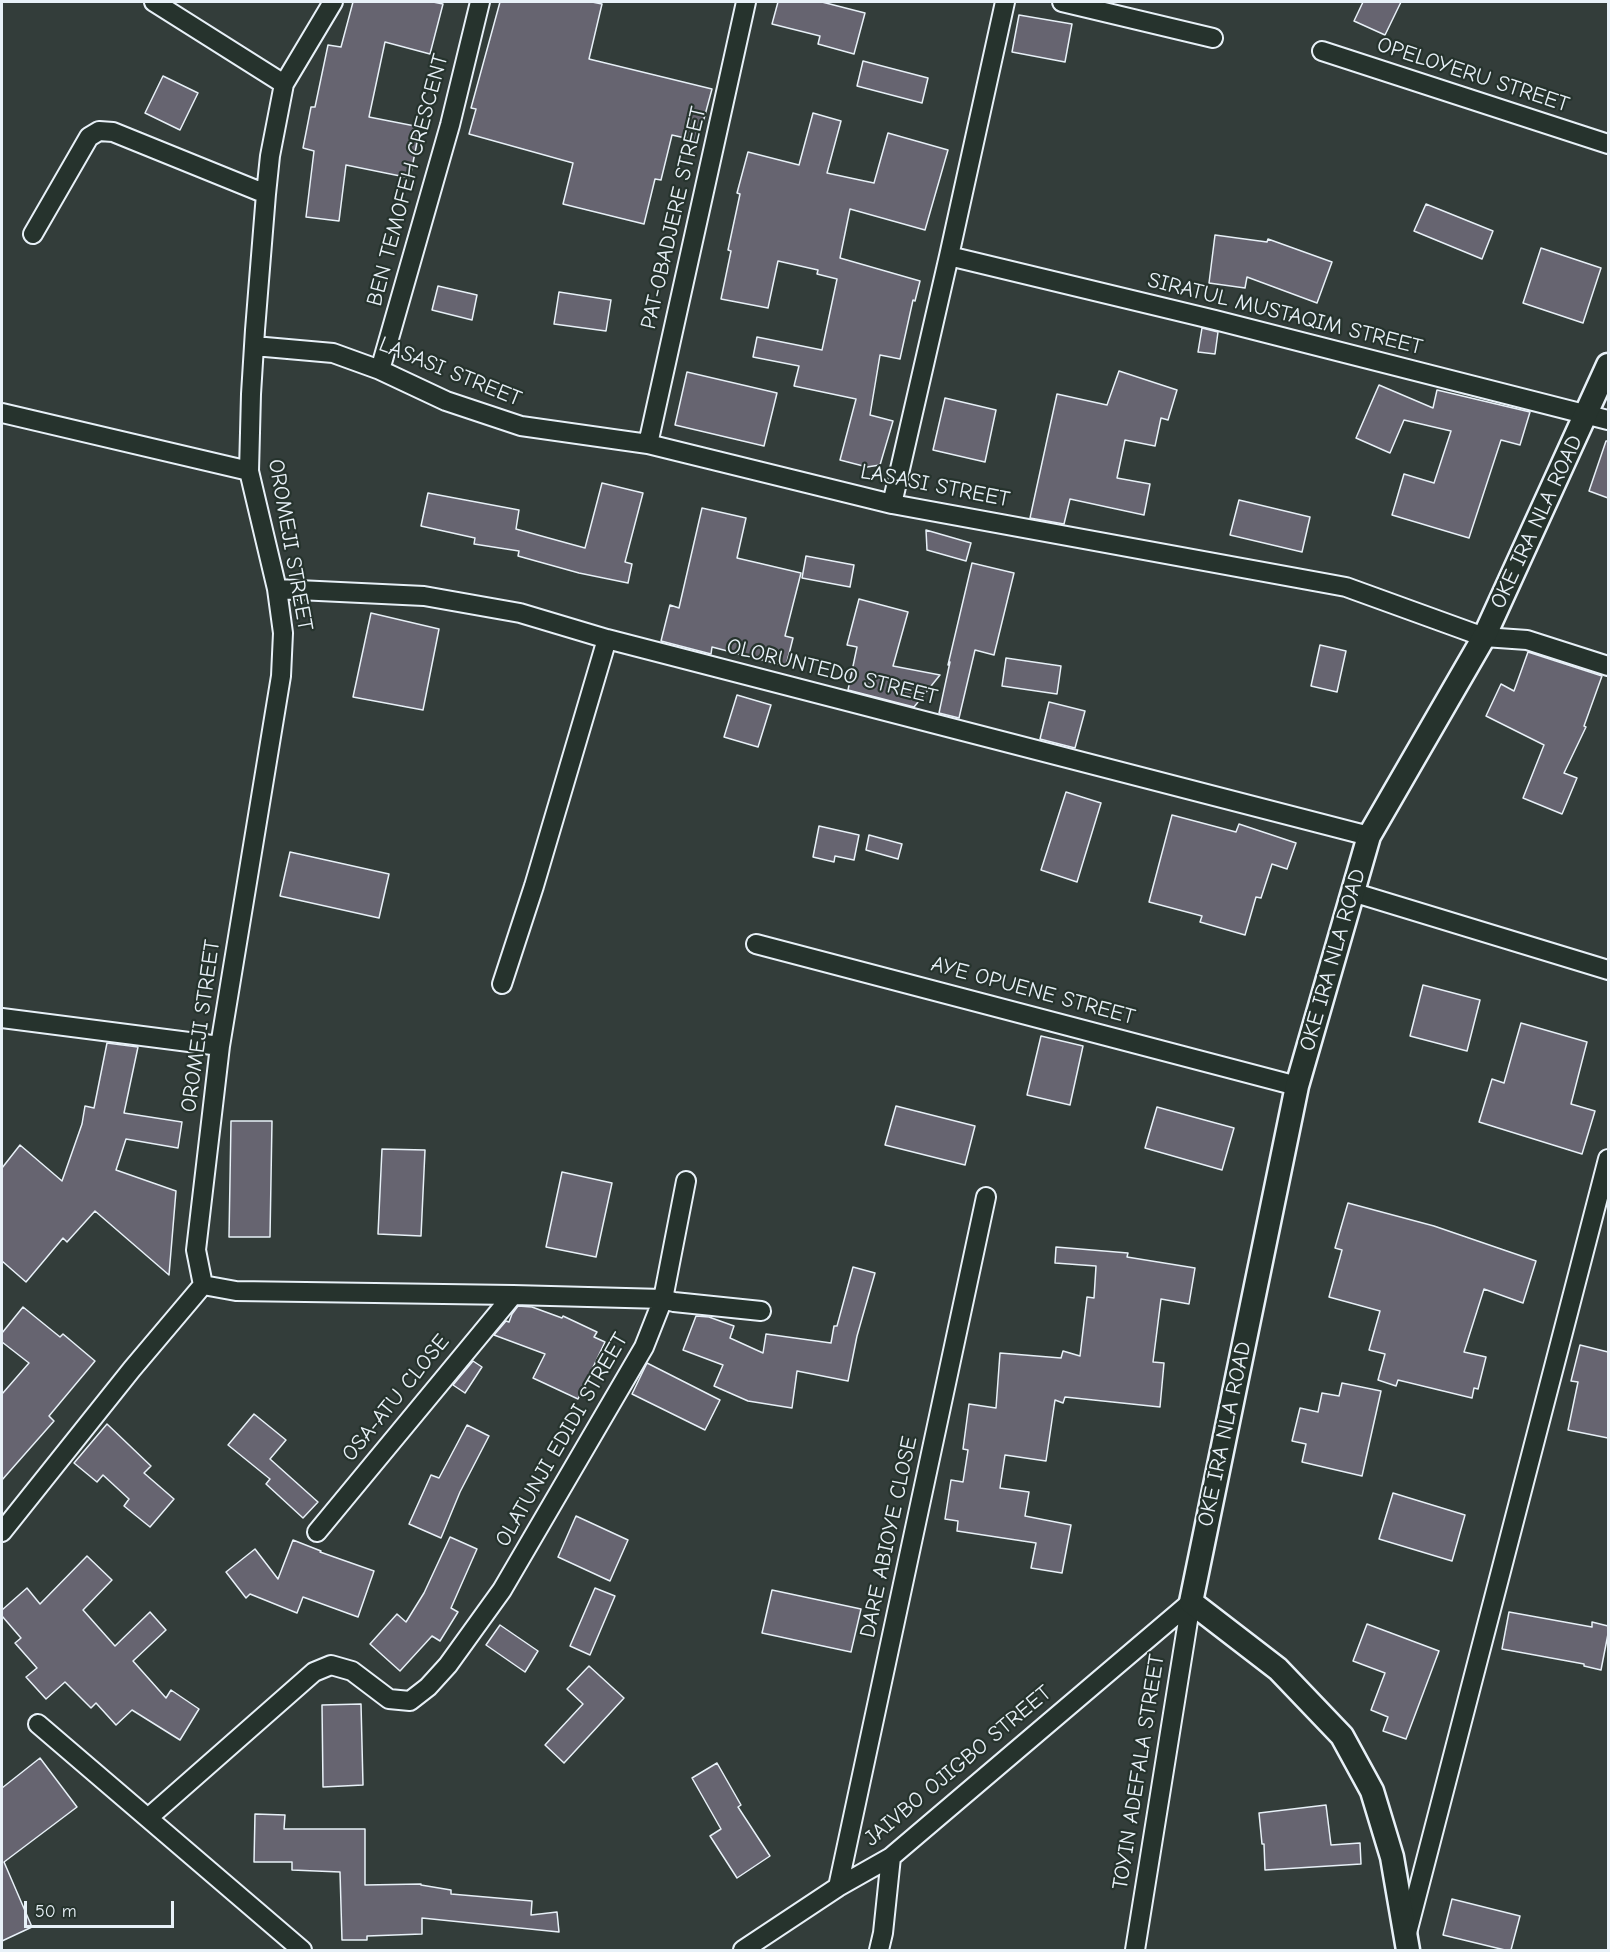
<!DOCTYPE html>
<style>
body{margin:0}
#map{position:relative;width:1610px;height:1952px;overflow:hidden;background:#333d3a;font-family:"Comic Neue",sans-serif}
canvas{display:block}
.frame{position:absolute;inset:0;border:3px solid #e8f1f8;pointer-events:none}
.scale{position:absolute;left:24px;top:1901px;width:150px;height:27px;box-sizing:border-box;border:3px solid #e8f1f8;border-top:0;padding-left:8px;font-size:18px;line-height:21px;white-space:nowrap;color:#e8f1f8;-webkit-text-stroke:4px #26332d;paint-order:stroke}
</style>
<div id="map">
<canvas width="1610" height="1952"></canvas>
<div class="frame"></div>
<div class="scale">50 m</div>
</div>
<script>
const context = document.querySelector('canvas').getContext('2d');
context.lineJoin = 'round';
function fill(path, color) {
  context.fillStyle = color;
  context.fill(path, 'evenodd');
}
function strokePath(path, color, width, dash) {
  context.strokeStyle = color;
  context.lineWidth = width;
  context.lineCap = dash ? 'butt' : 'round';
  context.setLineDash(dash || []);
  context.stroke(path);
}
function drawText(font, color, halo, rows, align = 'center') {
  context.font = font + ' "Comic Neue",sans-serif';
  context.lineWidth = 4.5;
  context.setLineDash([]);
  context.textBaseline = 'middle';
  context.strokeStyle = halo;
  context.fillStyle = color;
  for (const [text, x, y, turn = 0] of rows) {
    context.save();
    context.translate(x, y);
    context.rotate((+turn || 0) * Math.PI / 180);
    context.textAlign = isNaN(turn) ? turn : align;
    if (halo) context.strokeText(text, 0, 0);
    context.fillText(text, 0, 0);
    context.restore();
  }
}
const building = new Path2D(`
 M353,2H433L443,4L430,54L385,42L369,117L420,127L410,178L346,165L339,221L306,217L314,151L303,148L311,107H315L328,45L341,47Z
 M500,2H592L602,4L589,59L712,89L698,141L672,135L661,180L655,179L644,224L563,204L573,163L469,134L476,109L471,108Z
 M778,2H822L865,13L854,54L818,44L820,36L772,24Z
 M1363,2H1401L1385,35L1354,21Z
 M1019,15L1072,24L1065,62L1012,52Z
 M863,61L928,78L922,103L857,86Z
 M163,76L198,93L180,130L145,113Z
 M813,113L841,121L827,173L874,183L888,133L948,150L925,230L850,209L840,258L920,281L915,301L913,300L900,359L880,355L870,415L893,421L880,465L867,467L840,460L856,399L794,386L799,366L753,357L757,337L822,350L837,279L817,274L818,270L778,261L768,308L721,299L731,251L728,250L740,194L737,193L748,152L799,165Z
 M1426,204L1493,231L1482,259L1414,231Z
 M1215,235L1267,242L1268,239L1332,262L1317,303L1247,277L1245,288L1209,283Z
 M1541,248L1601,268L1583,323L1523,303Z
 M438,286L477,295L472,320L432,310Z
 M559,292L611,300L606,331L554,324Z
 M1202,328L1218,332L1215,354L1198,352Z
 M1119,371L1177,390L1168,420L1161,418L1155,446L1125,440L1117,478L1150,484L1144,515L1070,499L1064,524L1030,518L1057,394L1107,405Z
 M687,372L777,393L764,446L675,425Z
 M1379,385L1433,408L1437,390L1530,412L1520,445L1501,440L1469,538L1392,515L1404,474L1434,483L1451,431L1404,420L1390,453L1356,438Z
 M945,398L996,410L985,462L933,450Z
 M1606,441H1608V498L1589,491Z
 M602,483L643,493L625,562L632,564L628,583L579,573L518,556L519,551L474,544L475,538L421,526L428,493L519,510L516,529L585,548Z
 M1239,500L1310,517L1302,552L1230,535Z
 M702,508L746,518L737,558L801,573L785,636L793,638L786,666L712,647L711,654L661,641L670,605L679,608Z
 M926,530L971,543L966,561L927,550Z
 M806,556L854,565L850,587L802,578Z
 M972,563L1014,573L994,655L975,650L959,718L939,713L950,662L948,665Z
 M859,599L908,612L893,666L940,675L914,707L848,690L857,647L847,645Z
 M371,613L439,629L423,710L353,697Z
 M1320,645L1346,651L1337,692L1311,686Z
 M1528,652L1602,676L1584,726L1586,727L1564,773L1577,778L1562,814L1523,798L1544,745L1486,716L1501,684L1514,691Z
 M1006,658L1061,666L1057,694L1002,686Z
 M737,695L771,705L758,747L724,737Z
 M1049,702L1085,711L1075,748L1040,739Z
 M1066,792L1101,803L1077,882L1041,870Z
 M1172,815L1236,832L1239,824L1296,843L1287,869L1272,864L1261,898L1256,897L1245,935L1200,922L1202,916L1149,902Z
 M819,826L859,835L854,860L835,856L834,862L813,857Z
 M869,835L902,844L898,859L866,850Z
 M290,852L389,874L379,918L280,896Z
 M1423,985L1480,1000L1467,1051L1410,1036Z
 M1521,1023L1587,1042L1571,1104L1595,1111L1582,1154L1479,1122L1492,1079L1504,1083Z
 M1041,1036L1083,1046L1070,1105L1027,1095Z
 M107,1043L138,1047L124,1113L182,1122L178,1148L126,1139L116,1170L176,1191L169,1275L95,1211L67,1242L63,1238L26,1282L2,1261V1168L20,1145L62,1181L82,1124L85,1106L94,1108Z
 M896,1106L975,1126L965,1165L885,1145Z
 M1157,1107L1234,1128L1222,1170L1145,1148Z
 M231,1121H272L270,1237H229Z
 M382,1149L425,1150L421,1236L378,1234Z
 M562,1172L612,1183L596,1257L546,1247Z
 M1348,1203L1434,1226L1536,1261L1523,1303L1484,1289L1464,1352L1486,1357L1478,1389L1474,1388L1472,1398L1398,1380L1396,1386L1378,1380L1385,1354L1369,1350L1380,1311L1329,1297L1342,1250L1335,1248Z
 M1056,1247L1128,1253L1127,1257L1195,1268L1189,1304L1161,1299L1153,1362L1164,1363L1160,1407L1065,1397L1063,1403L1055,1400L1046,1461L1005,1455L1000,1488L1029,1492L1025,1516L1071,1525L1062,1573L1031,1568L1036,1543L957,1531L958,1521L945,1519L951,1480L963,1482L968,1450L963,1449L969,1404L996,1408L1000,1353L1061,1358L1063,1351L1080,1356L1087,1297L1094,1298L1096,1266L1055,1263Z
 M853,1267L875,1273L857,1336L848,1381L797,1371L792,1408L748,1401L714,1386L723,1365L683,1350L696,1316L709,1317L734,1326L730,1338L763,1353L766,1334L831,1343L834,1326H837Z
 M518,1306L532,1307L562,1318L563,1316L597,1332L594,1337L605,1342L578,1399L533,1378L545,1354L494,1335L506,1321L509,1322L512,1314Z
 M23,1307L60,1337L63,1334L95,1361L49,1416L54,1421L2,1480V1394L29,1363L2,1342V1333Z
 M1580,1345L1608,1352V1438L1568,1430L1578,1382L1571,1381Z
 M473,1361L482,1367L465,1393L453,1385Z
 M647,1363L720,1400L705,1430L632,1394Z
 M1342,1383L1381,1391L1362,1476L1302,1462L1306,1444L1292,1441L1300,1408L1318,1412L1322,1393L1339,1396Z
 M254,1414L286,1440L270,1459L318,1502L303,1518L266,1484L270,1479L228,1445Z
 M107,1424L151,1466L144,1473L174,1499L150,1527L124,1506L129,1499L103,1475L97,1482L74,1463Z
 M467,1425L489,1436L460,1492L441,1538L409,1524L431,1475L439,1478Z
 M1393,1493L1465,1515L1452,1561L1379,1539Z
 M576,1516L628,1540L610,1581L558,1557Z
 M450,1537L477,1549L451,1608L458,1612L440,1641L432,1636L400,1671L370,1644L397,1614L406,1622L424,1593Z
 M293,1540L321,1551L320,1552L374,1571L358,1617L303,1597L297,1613L250,1594L246,1598L226,1572L255,1549L278,1579Z
 M87,1556L112,1580L83,1610L115,1646L150,1612L166,1630L133,1661L166,1698L171,1690L199,1709L180,1740L132,1710L116,1725L96,1703L91,1708L65,1682L46,1699L26,1677L37,1668L15,1643L21,1638L2,1616V1610L27,1588L40,1604Z
 M595,1588L615,1596L590,1655L570,1646Z
 M772,1590L861,1609L851,1652L762,1633Z
 M1509,1612L1592,1627V1622L1608,1626V1634L1601,1670L1584,1666V1664L1502,1649Z
 M1367,1624L1439,1651L1406,1739L1383,1731L1388,1717L1371,1710L1385,1673L1353,1661Z
 M500,1625L538,1651L525,1672L486,1645Z
 M589,1666L624,1698L564,1763L545,1745L583,1704L567,1689Z
 M361,1704L363,1785L323,1787L322,1705Z
 M40,1758L77,1807L4,1862L32,1927L2,1941V1788Z
 M717,1763L741,1805L738,1807L770,1856L737,1878L710,1836L721,1829L692,1778Z
 M1326,1805L1331,1845L1360,1843L1361,1864L1265,1870L1264,1844H1262L1259,1813Z
 M255,1814L285,1815L284,1829H365V1885L421,1884V1885L451,1890V1894L532,1901L531,1915L557,1912L559,1932L422,1918V1934L367,1936V1940H342L340,1872L292,1870V1862H254Z
 M1452,1899L1520,1916L1511,1950H1505L1443,1935Z`);
const minor = new Path2D(`
 M154,2L284,84
 M1062,2L1213,38
 M1322,51L1608,144
 M33,234L89,137L99,131L113,132L266,194
 M949,256L1215,320L1608,420
 M254,346L333,353L380,370L446,401L521,426L648,444L892,504L1346,587L1484,637L1527,640L1608,666
 M380,370L450,125L480,2
 M2,413L249,471
 M648,444L746,2
 M892,504L949,256L1005,2
 M277,589L424,596L520,613L607,639L1369,836
 M1352,892L1608,970
 M756,944L1297,1086
 M502,984L534,886L607,639
 M2,1018L220,1046
 M686,1181L663,1299L674,1302L761,1311
 M203,1285L196,1250L220,1046L281,676L283,633L277,589L249,471L251,394L255,330L266,194L270,156L284,84L333,2
 M2,1532L132,1369L203,1285
 M317,1532L513,1295
 M38,1724L302,1950
 M148,1818L314,1672L331,1665L352,1671L389,1699L410,1701L428,1687L448,1665L502,1590L644,1347L663,1299L513,1295L236,1291L203,1285
 M838,1887L986,1197
 M1407,1933L1608,1159
 M743,1950L838,1887L891,1857L1191,1602
 M879,1950L883,1933L891,1857
 M1135,1950L1191,1602`);
const tertiary = new Path2D(`
 M1408,1950L1392,1857L1372,1791L1342,1736L1278,1669L1191,1602L1297,1086L1369,836L1484,637L1608,365`);
const streetNames = [
 ["OPELOYERU STREET",1473,75,18],
 ["BEN TEMOFEH CRESCENT",408,180,-75],
 ["PAT-OBADJERE STREET",674,218,-77],
 ["SIRATUL MUSTAQIM STREET",1285,314,14],
 ["LASASI STREET",450,372,22],
 ["LASASI STREET",935,486,11],
 ["OKE IRA NLA ROAD",1537,522,-65],
 ["OROMEJI STREET",290,545,80],
 ["OLORUNTEDO STREET",832,672,14],
 ["OKE IRA NLA ROAD",1333,960,-74],
 ["AYE OPUENE STREET",1033,991,15],
 ["OROMEJI STREET",201,1026,-82],
 ["OSA-ATU CLOSE",396,1398,-51],
 ["OKE IRA NLA ROAD",1225,1434,-78],
 ["OLATUNJI EDIDI STREET",562,1440,-60],
 ["DARE ABIOYE CLOSE",889,1537,-78],
 ["JAIVBO OJIGBO STREET",958,1766,-40],
 ["TOYIN ADEFALA STREET",1139,1772,-81]
];
fill(building, '#666470');
strokePath(building, '#e8f1f8', 1.5);
strokePath(minor, '#e8f1f8', 22);
strokePath(tertiary, '#e8f1f8', 27);
strokePath(minor, '#26332d', 18);
strokePath(tertiary, '#26332d', 22);
drawText('22px', '#e8f1f8', '#26332d', streetNames);
</script>
